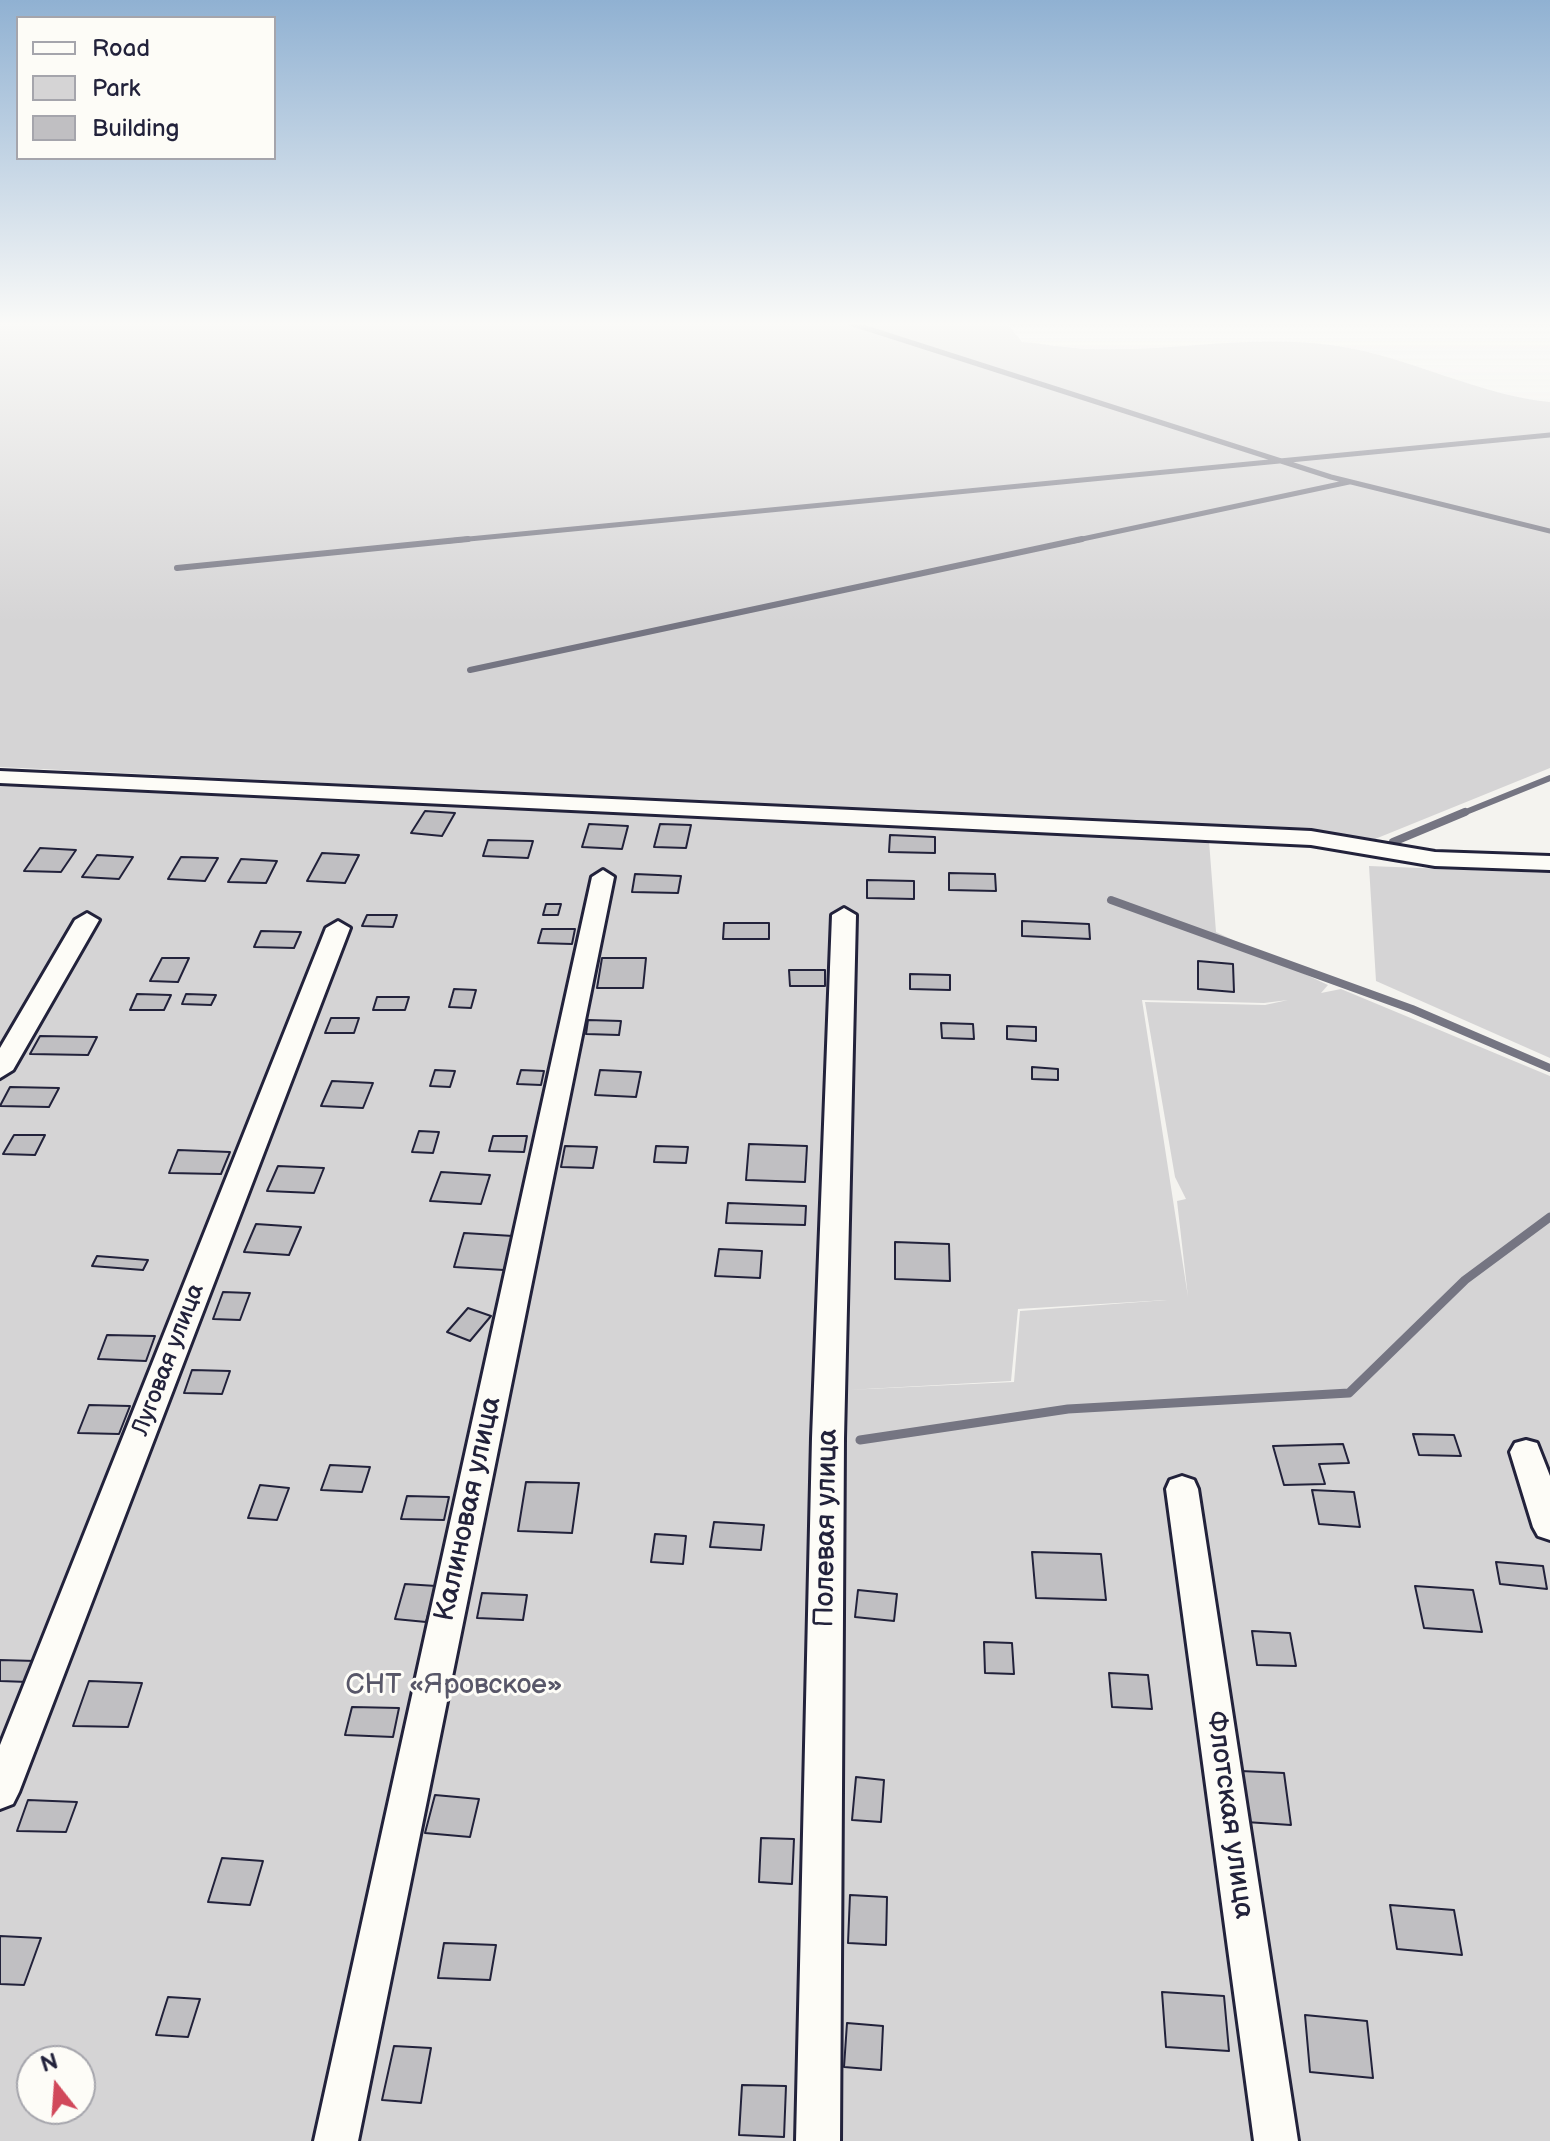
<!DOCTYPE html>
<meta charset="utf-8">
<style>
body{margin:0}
#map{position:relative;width:1550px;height:2141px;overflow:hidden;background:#f4f3ef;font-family:"Balsamiq Sans",sans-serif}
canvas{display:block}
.legend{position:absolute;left:16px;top:16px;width:260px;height:144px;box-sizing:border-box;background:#fdfcf7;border:2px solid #a5a5ac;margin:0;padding:10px 14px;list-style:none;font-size:24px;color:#22223b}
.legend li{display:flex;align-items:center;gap:16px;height:40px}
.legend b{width:40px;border:2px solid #a5a5ac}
.north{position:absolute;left:16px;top:2045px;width:80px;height:80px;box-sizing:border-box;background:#fdfcf7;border:2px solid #a5a5ac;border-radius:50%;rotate:343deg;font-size:22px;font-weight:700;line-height:32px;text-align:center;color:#22223b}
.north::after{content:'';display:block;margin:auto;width:28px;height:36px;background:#d1495b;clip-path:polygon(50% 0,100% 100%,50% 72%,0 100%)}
</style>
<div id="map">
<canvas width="1550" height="2141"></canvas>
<ul class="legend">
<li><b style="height:10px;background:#fdfcf7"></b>Road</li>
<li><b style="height:22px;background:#d5d4d5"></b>Park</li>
<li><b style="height:22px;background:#c0bfc2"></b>Building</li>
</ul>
<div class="north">N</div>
</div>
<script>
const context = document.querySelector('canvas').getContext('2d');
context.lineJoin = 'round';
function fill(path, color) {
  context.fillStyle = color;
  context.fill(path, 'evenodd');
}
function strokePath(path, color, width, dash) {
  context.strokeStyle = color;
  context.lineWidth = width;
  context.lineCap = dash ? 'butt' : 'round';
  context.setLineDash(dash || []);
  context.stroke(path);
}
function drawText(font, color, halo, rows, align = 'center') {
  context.font = font + ' "Balsamiq Sans",sans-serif';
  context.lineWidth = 6;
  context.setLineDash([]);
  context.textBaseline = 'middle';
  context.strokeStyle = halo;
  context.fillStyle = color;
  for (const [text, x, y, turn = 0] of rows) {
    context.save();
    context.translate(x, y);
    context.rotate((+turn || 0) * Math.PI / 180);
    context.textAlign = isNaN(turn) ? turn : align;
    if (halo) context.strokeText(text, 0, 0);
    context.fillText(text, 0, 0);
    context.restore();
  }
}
const green = new Path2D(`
 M0,323H1007L1022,342C1044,344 1066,348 1089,349C1172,352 1255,333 1338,346C1410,357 1481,396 1550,402V768L1375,839L1310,831L0,767Z
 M0,783L1209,841L1216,932L1328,985L1321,993L1341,989L1550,1076V2141H0ZM1142,1000L1264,1003L1288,1000L1265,1005L1145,1002L1175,1177L1186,1199L1177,1201L1188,1297ZM1167,1300L1020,1311L1014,1382L847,1390L1011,1381L1018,1309ZM32,2061H80V2109H32Z
 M1369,866L1550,873V1058L1376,981Z`);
const streamFar3 = new Path2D(`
 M850,323L1331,477L1550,531
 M448,541L1550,435
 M1073,541L1349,482`);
const streamFar2 = new Path2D(`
 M177,568L468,539
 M470,670L1082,539
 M1461,814L1550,778`);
const streamFar1 = new Path2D(`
 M1393,842L1465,812
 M1111,900L1412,1009L1550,1068`);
const stream = new Path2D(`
 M860,1440L1068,1409L1349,1393L1465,1280L1550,1217`);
const building = new Path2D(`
 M425,811L455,813L442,836L411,833Z
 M589,824L628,826L622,849L582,847Z
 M660,824L691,825L686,848L654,847Z
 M890,835L935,837V853L889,852Z
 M488,840L533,841L528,858L483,856Z
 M40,848L76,850L61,872L24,871Z
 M322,853L359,855L345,883L307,881Z
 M97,855L133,857L119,879L82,877Z
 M181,857L218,858L205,881L168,879Z
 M241,859L277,861L266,883L228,882Z
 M949,873L995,874L996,891L949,890Z
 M635,874L681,876L678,893L632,892Z
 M867,880L914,881V899L867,898Z
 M546,904H561L558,915H543Z
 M367,915H397L393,927L362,926Z
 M1022,921L1089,924L1090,939L1022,936Z
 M724,923H769V939H723Z
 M542,929H575L572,944L538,943Z
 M261,931L301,932L294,948L254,947Z
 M162,958H189L178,982L150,981Z
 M602,958H646L643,988H597Z
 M1198,961L1233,964L1234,992L1198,989Z
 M789,970H825V986H790Z
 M910,974L950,975V990L910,989Z
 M454,989L476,990L471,1008L449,1007Z
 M137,994L171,995L164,1010H130Z
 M186,994L216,995L211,1005L182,1004Z
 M377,997H409L405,1010H373Z
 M331,1018H359L354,1033H325Z
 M588,1020L621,1021L619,1035L586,1034Z
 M941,1023L973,1024L974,1039L942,1038Z
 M1007,1026L1036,1027V1041L1007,1039Z
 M40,1036L97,1037L88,1055L30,1054Z
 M1032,1067L1058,1069V1080L1032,1079Z
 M435,1070L455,1071L450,1087L430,1086Z
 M521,1070L544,1071L541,1085L517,1084Z
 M600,1070L641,1072L636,1097L595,1095Z
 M332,1081L373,1083L363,1108L321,1106Z
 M10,1087L59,1088L49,1107L0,1106Z
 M419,1131L439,1132L433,1153L412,1152Z
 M14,1135H45L35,1155L3,1154Z
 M493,1136H527L524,1152L489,1151Z
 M749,1144L807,1146L805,1182L746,1180Z
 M565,1146L597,1147L593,1168L561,1167Z
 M656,1146L688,1147L686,1163L654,1162Z
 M178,1150L230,1152L221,1174L169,1173Z
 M278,1166L324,1168L314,1193L267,1191Z
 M441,1172L490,1175L481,1204L430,1201Z
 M728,1203L806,1206L805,1225L726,1223Z
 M256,1224L301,1227L289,1255L244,1252Z
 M464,1233L513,1236L504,1270L454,1267Z
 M895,1242L949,1244L950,1281L895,1279Z
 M719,1249L762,1251L760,1278L715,1276Z
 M97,1256L148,1260L143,1270L92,1266Z
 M223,1292L250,1293L240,1320L213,1319Z
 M468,1308L491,1316L470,1341L447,1332Z
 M107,1335L155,1336L146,1361L98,1359Z
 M192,1370L230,1371L222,1394L184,1393Z
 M89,1405L130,1406L119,1434L78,1433Z
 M1413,1434L1454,1435L1461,1456L1419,1455Z
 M1343,1444L1349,1463L1319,1464L1325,1484L1284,1485L1273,1446Z
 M330,1465L370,1467L362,1492L321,1490Z
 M526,1482L579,1483L572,1533L518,1531Z
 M260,1485L289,1488L277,1520L248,1518Z
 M1312,1490L1354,1492L1360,1527L1319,1524Z
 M407,1496L449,1497L444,1520L401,1519Z
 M714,1522L764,1525L761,1550L710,1547Z
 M655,1534L686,1536L683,1564L651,1562Z
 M1032,1552L1101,1554L1106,1600L1036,1598Z
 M1496,1562L1543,1566L1547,1589L1500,1584Z
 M405,1584L436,1586L426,1622L395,1619Z
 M1415,1586L1473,1590L1482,1632L1424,1628Z
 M858,1590L897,1594L894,1621L855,1617Z
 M482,1593L527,1595L523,1620L477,1618Z
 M1252,1631L1290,1633L1296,1666L1257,1665Z
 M984,1642L1012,1643L1014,1674L985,1673Z
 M0,1660L36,1661L28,1682L0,1681Z
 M1109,1673L1148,1675L1152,1709L1112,1707Z
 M89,1681L142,1683L128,1727L73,1726Z
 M352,1707L399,1708L393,1737L345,1735Z
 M1241,1771L1284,1773L1291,1825L1246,1822Z
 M856,1777L884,1780L881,1822L852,1820Z
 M435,1795L479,1799L470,1837L425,1833Z
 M28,1800L77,1802L66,1832L17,1831Z
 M761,1838L794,1839L792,1884L759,1882Z
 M222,1858L263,1861L250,1905L208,1902Z
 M850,1895L887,1897L886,1945L848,1943Z
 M1390,1905L1454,1910L1462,1955L1397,1949Z
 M0,1936L41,1938L24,1985L0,1984Z
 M444,1943L496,1945L490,1980L438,1978Z
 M1162,1992L1224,1996L1229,2051L1166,2047Z
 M168,1997L200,1999L188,2037L156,2035Z
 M1305,2015L1367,2021L1373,2078L1310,2072Z
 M847,2023L883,2026L881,2070L844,2067Z
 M394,2046L431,2048L421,2103L382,2100Z
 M742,2085L786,2086L784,2137L739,2135Z`);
const street = new Path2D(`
 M0,771L1311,831L1435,852L1550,856V870L1435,866L1311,845L0,783Z
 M603,870L614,877L358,2141H314L592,877Z
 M844,908L856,915L844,1438L840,2141H796L812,1438L832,915Z
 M87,913L99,920L13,1070L0,1078V1048L75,920Z
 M338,921L350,928L19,1792L13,1804L0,1809V1745L326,928Z
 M1526,1440L1537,1443L1550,1476V1540L1538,1536L1533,1527L1510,1452L1515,1443Z
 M1182,1476L1194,1480L1198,1489L1298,2141H1254L1166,1489L1170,1480Z`);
const streetNames = [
 ["Луговая улица",169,1360,-69]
];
const nearStreetnames = [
 ["Калиновая улица",469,1509,-78],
 ["Полевая улица",827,1528,-89],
 ["Флотская улица",1229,1815,82]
];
const nearParknames = [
 ["СНТ «Яровское»",454,1686]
];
fill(green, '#d5d4d5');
strokePath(streamFar3, '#757582', 5);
strokePath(streamFar2, '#757582', 6);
strokePath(streamFar1, '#757582', 8);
strokePath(stream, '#757582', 9);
fill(building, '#c0bfc2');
strokePath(building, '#22223b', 2);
strokePath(street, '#22223b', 6);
fill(street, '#fdfcf7');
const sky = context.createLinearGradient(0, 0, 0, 623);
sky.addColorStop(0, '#90b1d2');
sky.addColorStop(0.52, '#fafaf8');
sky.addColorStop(1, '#fafaf800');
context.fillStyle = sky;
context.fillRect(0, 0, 1550, 623);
drawText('24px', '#22223b', '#fdfcf7', streetNames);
drawText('28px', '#22223b', '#fdfcf7', nearStreetnames);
drawText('28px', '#585769', '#fdfcf7', nearParknames);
</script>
